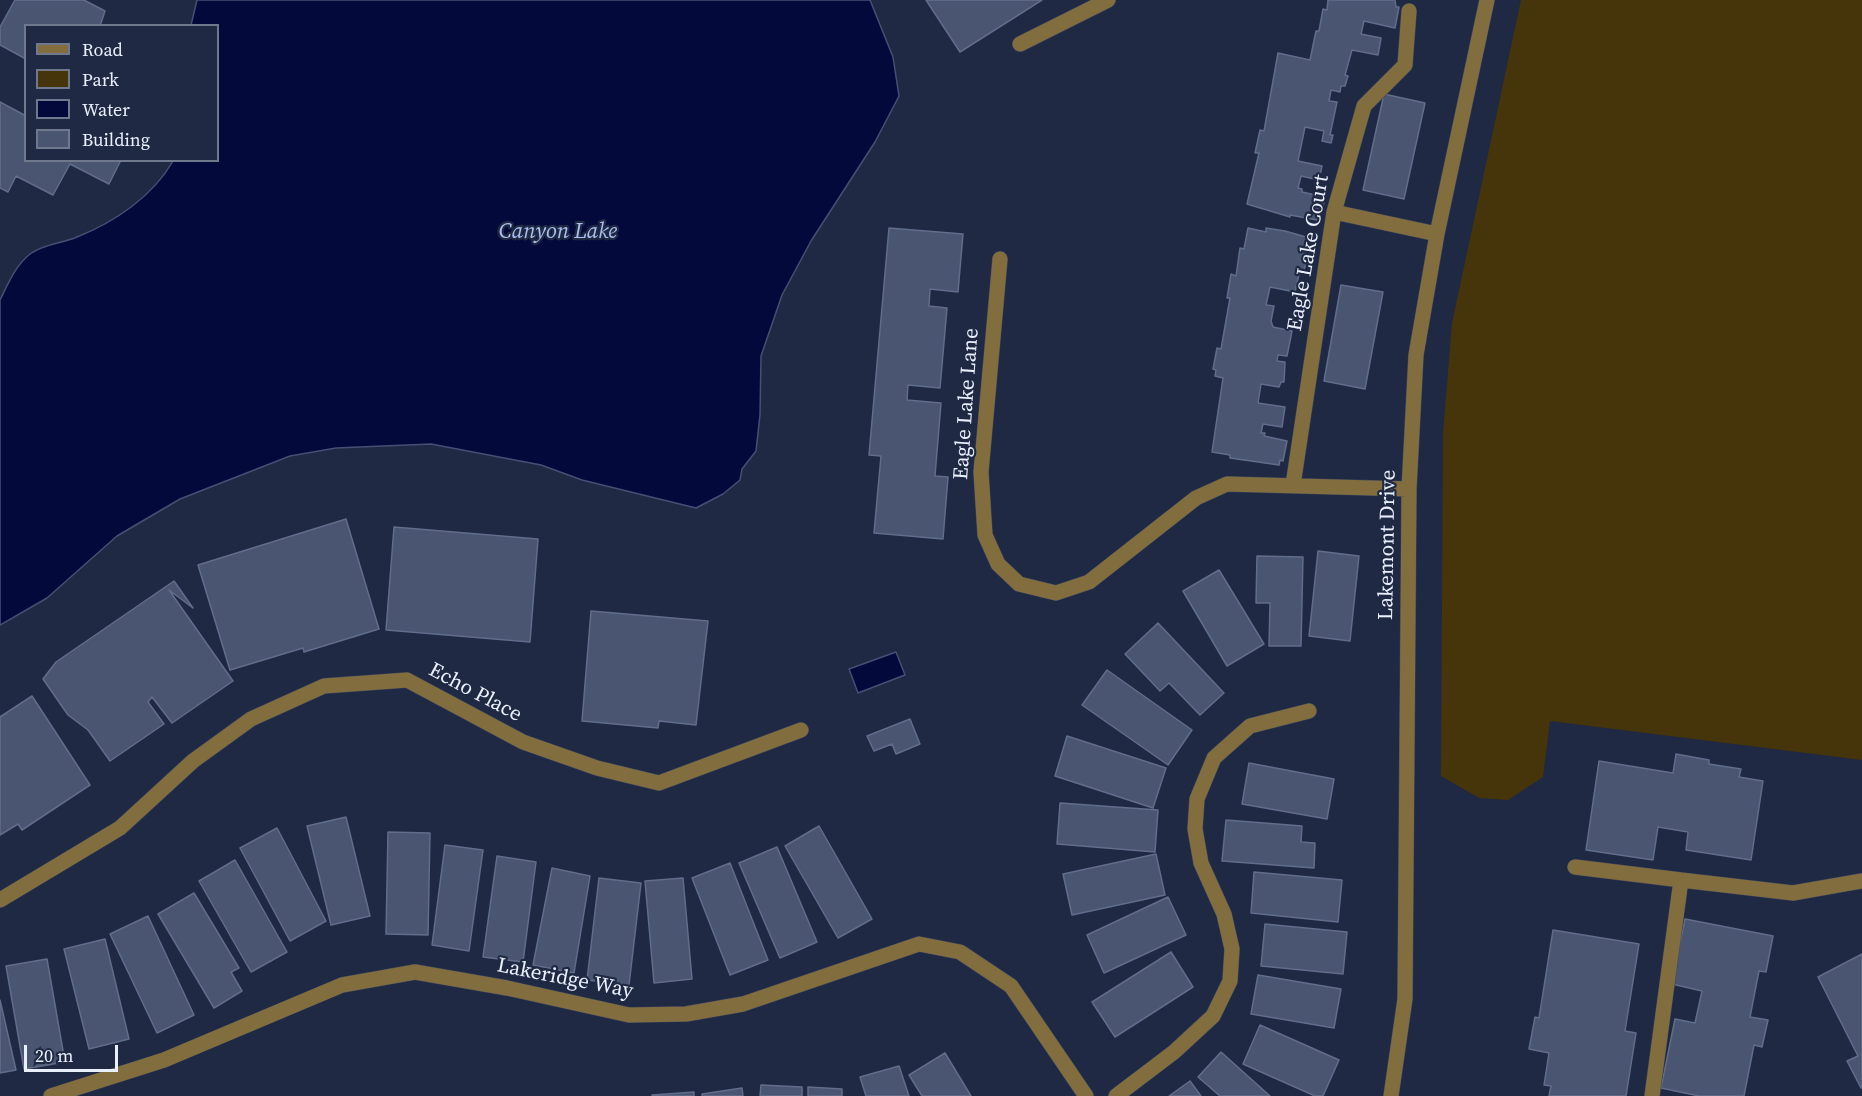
<!DOCTYPE html>
<style>
body{margin:0}
#map{position:relative;width:1862px;height:1096px;overflow:hidden;background:#1f2943;font-family:"Source Serif 4",serif}
canvas{display:block}
.legend{position:absolute;left:24px;top:24px;width:195px;height:138px;box-sizing:border-box;background:#1f2943;border:2px solid #70788d;margin:0;padding:8px 10px;list-style:none;font-size:18px;color:#eaeffd}
.legend li{display:flex;align-items:center;gap:12px;height:30px}
.legend b{width:30px;border:2px solid #70788d}
.scale{position:absolute;left:24px;top:1045px;width:94px;height:27px;box-sizing:border-box;border:3px solid #eaeffd;border-top:0;padding-left:8px;font-size:18px;line-height:21px;white-space:nowrap;color:#eaeffd;-webkit-text-stroke:4px #1f2943;paint-order:stroke}
</style>
<div id="map">
<canvas width="1862" height="1096"></canvas>
<ul class="legend">
<li><b style="height:8px;background:#826d3f"></b>Road</li>
<li><b style="height:16px;background:#46350a"></b>Park</li>
<li><b style="height:16px;background:#04093b"></b>Water</li>
<li><b style="height:16px;background:#4a5572"></b>Building</li>
</ul>
<div class="scale">20 m</div>
</div>
<script>
const context = document.querySelector('canvas').getContext('2d');
context.lineJoin = 'round';
function fill(path, color) {
  context.fillStyle = color;
  context.fill(path, 'evenodd');
}
function strokePath(path, color, width, dash) {
  context.strokeStyle = color;
  context.lineWidth = width;
  context.lineCap = dash ? 'butt' : 'round';
  context.setLineDash(dash || []);
  context.stroke(path);
}
function drawText(font, color, halo, rows, align = 'center') {
  context.font = font + ' "Source Serif 4",serif';
  context.lineWidth = 4.5;
  context.setLineDash([]);
  context.textBaseline = 'middle';
  context.strokeStyle = halo;
  context.fillStyle = color;
  for (const [text, x, y, turn = 0] of rows) {
    context.save();
    context.translate(x, y);
    context.rotate((+turn || 0) * Math.PI / 180);
    context.textAlign = isNaN(turn) ? turn : align;
    if (halo) context.strokeText(text, 0, 0);
    context.fillText(text, 0, 0);
    context.restore();
  }
}
const green = new Path2D(`
 M1521,0H1862V760L1550,721L1543,777L1508,800L1479,798L1441,776L1443,433L1452,323Z`);
const water = new Path2D(`
 M197,0H870L893,57L899,96L875,142L811,241L782,295L761,356L760,415L756,451L742,469L740,480L723,494L696,508L582,480L541,465L431,444L336,448L290,456L180,499L117,536L47,598L0,625V300C8,284 15,266 30,254C46,243 61,244 77,237C115,222 153,196 173,161L218,160V26L191,25Z
 M896,652L905,675L858,693L849,669Z`);
const building = new Path2D(`
 M15,0H84L105,11L100,26H26V59L0,45V27Z
 M926,0H1042L960,52Z
 M1328,0H1395L1396,7H1399L1395,28L1364,21L1361,34L1381,38L1378,55L1352,50L1345,75L1348,76L1345,86H1341L1340,92L1331,90L1329,101L1337,102L1330,135H1333L1331,143L1322,141L1324,131L1305,127L1298,161L1322,166L1319,180L1301,176L1298,188L1302,189V192L1325,197L1321,216L1318,215L1317,220L1290,215V217L1247,204L1259,153H1255L1260,130L1264,131L1278,53L1310,60L1316,31H1319L1323,9L1327,10Z
 M1384,94L1425,103L1404,199L1363,190Z
 M0,102L26,116V160H121L109,184L70,164L53,195L16,176L8,192L0,188Z
 M889,228L963,234L958,292L930,289L929,306L947,308L940,388L908,385L907,400L941,403L935,476L948,477L943,539L874,533L881,456L869,455Z
 M1248,228L1266,232V228L1285,231L1313,239L1312,245H1314L1311,263L1306,262L1304,271L1300,270L1295,292L1270,287L1266,305L1274,306L1271,321L1273,327L1292,331L1287,356L1278,355L1277,361L1285,362L1284,382H1281L1279,387L1261,384L1258,403L1285,407L1282,427L1263,424L1261,433H1265L1264,436L1287,441L1283,461L1280,460L1279,465L1230,458V455L1212,452L1223,378L1215,376L1216,370L1213,369L1217,348L1221,349L1230,298H1227L1231,274L1236,276L1240,248L1244,249Z
 M1341,285L1383,292L1365,389L1324,381Z
 M346,519L379,629L304,652L303,648L230,670L198,565Z
 M394,527L538,539L530,642L386,630Z
 M1318,551L1359,556L1350,641L1309,636Z
 M1257,556L1303,557L1301,646H1269L1270,603H1256Z
 M1219,570L1264,644L1227,666L1183,591Z
 M174,581L193,608L169,590L233,681L172,723L152,697L148,702L164,724L110,761L88,730L68,715L43,679L56,662Z
 M591,611L708,621L696,725L659,721L658,728L582,721Z
 M1158,623L1224,693L1200,715L1169,683L1160,691L1125,654Z
 M1107,670L1192,730L1168,765L1082,705Z
 M32,696L90,785L22,830L18,824L0,835V717Z
 M910,719L920,744L896,754L892,744L874,751L867,736Z
 M1067,736L1166,768L1153,808L1055,776Z
 M1676,754L1709,760V764L1741,769L1739,777L1763,781L1751,860L1686,850L1688,832L1658,827L1653,860L1586,850L1599,761L1673,773Z
 M1249,763L1334,779L1327,819L1242,804Z
 M1060,803L1158,810L1155,852L1057,844Z
 M346,817L370,916L331,925L307,826Z
 M1226,820L1302,826L1301,842L1315,843L1314,868L1222,861Z
 M819,826L872,919L838,938L785,846Z
 M277,828L326,921L290,941L240,848Z
 M388,832L430,833L428,935L386,934Z
 M445,845L483,850L469,951L432,945Z
 M777,847L817,942L780,958L739,863Z
 M1156,854L1165,895L1072,915L1063,874Z
 M497,856L536,862L523,962L483,957Z
 M235,860L287,952L251,972L199,881Z
 M730,863L768,960L730,975L692,878Z
 M552,868L590,876L574,973L533,965Z
 M1254,872L1342,880L1338,922L1251,913Z
 M599,878L641,883L629,985L587,980Z
 M683,878L692,979L654,983L645,881Z
 M194,893L239,968L231,972L242,991L214,1008L158,914Z
 M1168,897L1186,935L1104,973L1087,935Z
 M148,916L194,1015L157,1033L110,934Z
 M1685,919L1773,936L1766,972L1759,971L1750,1017L1768,1020L1762,1047L1754,1045L1744,1096H1699L1661,1088L1675,1019L1695,1023L1702,991L1672,984Z
 M1265,924L1347,932L1343,974L1261,966Z
 M1553,930L1639,944L1625,1031L1636,1033L1626,1096H1549L1551,1086L1544,1085L1549,1053L1529,1049L1535,1017L1539,1018Z
 M105,939L129,1039L89,1049L64,949Z
 M1171,952L1193,987L1115,1037L1092,1002Z
 M1862,954V1088H1861L1847,1061L1858,1056L1818,977Z
 M47,959L65,1062L24,1069L6,966Z
 M1258,975L1341,989L1334,1028L1251,1014Z
 M0,1000L16,1070L0,1073Z
 M1260,1025L1339,1060L1323,1096H1315L1243,1064Z
 M1221,1052L1270,1096H1220L1198,1077Z
 M945,1053L971,1096H922L909,1075Z
 M899,1066L909,1096H866L860,1077Z
 M1190,1081L1201,1096H1169Z
 M761,1085L802,1087V1096H760Z
 M808,1087L842,1089V1096H808Z
 M742,1088L743,1096H702V1094Z
 M694,1092V1096H652V1095Z`);
const minor = new Path2D(`
 M1020,44L1108,0
 M1334,212L1437,234
 M1000,259L981,472L985,535L998,564L1019,584L1056,593L1089,582L1196,498L1227,484L1409,489
 M1293,485L1334,212L1364,106L1405,65L1409,11
 M1575,867L1681,880
 M0,900L120,828L193,761L251,719L324,686L407,680L523,742L597,768L659,783L801,730
 M51,1096L164,1060L342,985L415,972L507,988L629,1015L686,1014L743,1004L919,944L960,952L1011,986L1086,1096
 M1116,1096L1174,1052L1213,1016L1230,981L1232,949L1224,914L1201,863L1195,829L1197,799L1214,758L1250,726L1309,711
 M1391,1096L1405,999L1409,489L1416,355L1437,234L1487,0
 M1652,1096L1681,880L1793,893L1862,881`);
const streetNames = [
 ["Eagle Lake Court",1309,253,-80],
 ["Eagle Lake Lane",967,404,-86],
 ["Lakemont Drive",1388,545,-89],
 ["Echo Place",475,693,28],
 ["Lakeridge Way",565,979,11]
];
const waterNames = [
 ["Canyon Lake",558,232]
];
fill(green, '#46350a');
fill(water, '#04093b');
strokePath(water, '#494e75', 1.5);
fill(building, '#4a5572');
strokePath(building, '#616d8b', 1.5);
strokePath(minor, '#3b455d', 16);
strokePath(minor, '#826d3f', 15);
drawText('21px', '#eaeffd', '#1f2943', streetNames);
drawText('italic 22px', '#aabef0', '#1f2943', waterNames);
</script>
